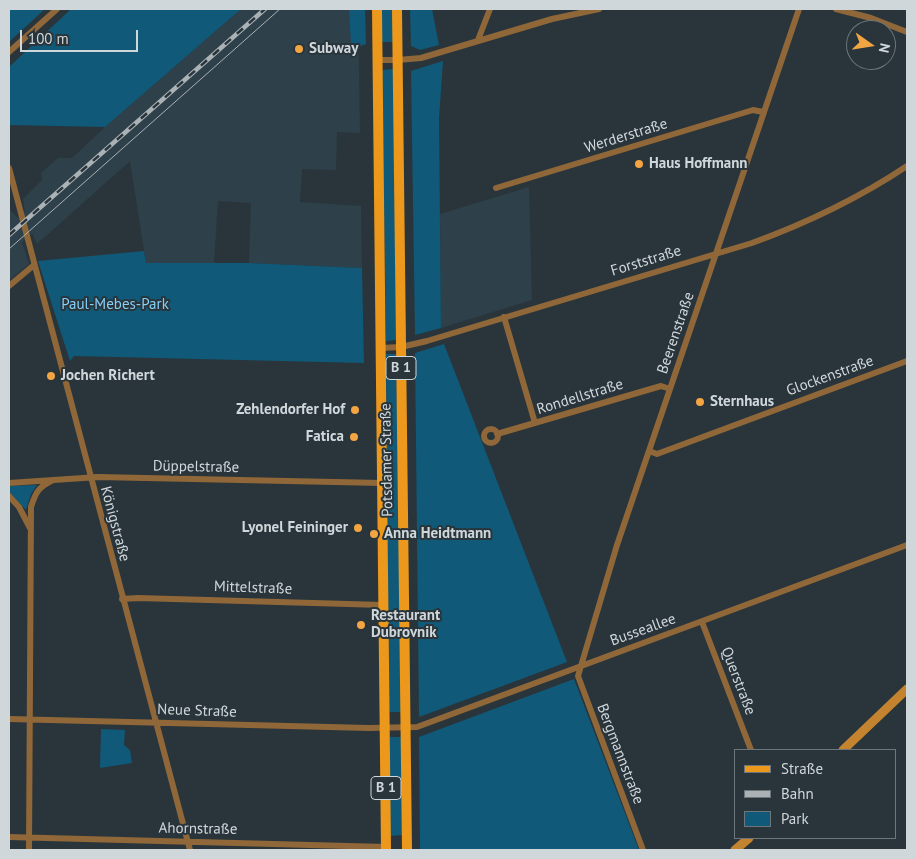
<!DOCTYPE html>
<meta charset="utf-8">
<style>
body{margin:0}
#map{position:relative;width:916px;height:859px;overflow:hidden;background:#29353b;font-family:"PT Sans",sans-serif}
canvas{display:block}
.frame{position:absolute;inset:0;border:10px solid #d0d7db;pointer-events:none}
.legend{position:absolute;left:734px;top:749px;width:162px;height:90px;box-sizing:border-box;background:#29353b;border:1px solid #6c767b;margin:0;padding:6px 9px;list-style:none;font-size:15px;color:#d0d7db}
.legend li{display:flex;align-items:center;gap:10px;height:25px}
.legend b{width:25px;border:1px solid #6c767b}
.north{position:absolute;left:846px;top:20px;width:50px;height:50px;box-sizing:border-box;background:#29353b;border:1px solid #6c767b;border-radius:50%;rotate:103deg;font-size:14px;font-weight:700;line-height:20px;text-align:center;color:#d0d7db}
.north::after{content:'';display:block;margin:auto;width:18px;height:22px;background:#f2a542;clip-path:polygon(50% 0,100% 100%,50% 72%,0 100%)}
.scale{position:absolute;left:20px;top:30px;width:118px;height:22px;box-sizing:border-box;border:2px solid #d0d7db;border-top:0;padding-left:6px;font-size:15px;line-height:18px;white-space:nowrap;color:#d0d7db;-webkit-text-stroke:4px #29353b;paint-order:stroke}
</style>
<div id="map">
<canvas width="916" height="859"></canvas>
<div class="frame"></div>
<ul class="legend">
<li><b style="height:6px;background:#ec981d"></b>Straße</li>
<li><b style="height:6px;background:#aab2b6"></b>Bahn</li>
<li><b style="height:14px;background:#105978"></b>Park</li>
</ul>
<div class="north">N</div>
<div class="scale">100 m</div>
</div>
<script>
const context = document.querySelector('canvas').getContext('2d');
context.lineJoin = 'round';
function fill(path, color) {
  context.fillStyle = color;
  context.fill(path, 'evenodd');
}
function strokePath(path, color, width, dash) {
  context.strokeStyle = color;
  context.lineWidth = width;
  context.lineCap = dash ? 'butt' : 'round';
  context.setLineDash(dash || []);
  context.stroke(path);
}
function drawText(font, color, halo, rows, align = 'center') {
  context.font = font + ' "PT Sans",sans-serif';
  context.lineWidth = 4;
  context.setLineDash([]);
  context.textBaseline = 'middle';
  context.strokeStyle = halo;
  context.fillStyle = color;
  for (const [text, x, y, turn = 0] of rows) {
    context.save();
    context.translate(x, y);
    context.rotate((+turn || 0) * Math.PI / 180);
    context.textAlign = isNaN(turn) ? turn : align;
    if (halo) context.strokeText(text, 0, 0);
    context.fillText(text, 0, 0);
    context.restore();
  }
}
const built = new Path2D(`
 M241,9H358L360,133L337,132L336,170L302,169L300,202L361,206L362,268L249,263L251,203L218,201L214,263H146L130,161L37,244L32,233L22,242L29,264L9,280V209L18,218L25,211L23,199L42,180L41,173L58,158H72L105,127Z
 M529,187L532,300L441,328L440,214Z`);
const green = new Path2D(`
 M9,9H45L9,42Z
 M71,9H241L105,127L9,125V67Z
 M349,9H365L366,44L358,47L351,43Z
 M381,9H393L394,42H381Z
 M410,9H432L439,45L420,50L411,46Z
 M443,61L439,118L441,328L415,335L411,71Z
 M393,69L394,70L396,340L386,341L382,70Z
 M144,251L146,263H249L362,268L364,363L74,356L70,361L38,261Z
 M444,344L567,662L419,717L415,353Z
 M386,354H396L402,712H389Z
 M37,485L31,494L26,510L9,492V486Z
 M574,679L639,850H420L419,737Z
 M101,729L125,730L124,745L130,750L132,763L100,768Z
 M390,737H401L403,835L390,836Z`);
const street = new Path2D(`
 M836,9L871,18L907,32
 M478,40L490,9
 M9,52L57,9
 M377,60H398L421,58L552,19L599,9
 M9,168L190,850
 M496,188L753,110L763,112
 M9,286L34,265
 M504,317L535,423
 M381,348L401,347L427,341L752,243C807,223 859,198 907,166
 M484 436a7 7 0 1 1 14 0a7 7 0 1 1-14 0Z
 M497,434L661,386L670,389
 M649,451L657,454L907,361
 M9,483L98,477L382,483
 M9,496L19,507L30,528
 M122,599L138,598L383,605
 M702,622L751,750
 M9,719L369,728L417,727L907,545
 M9,837L386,847
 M29,850L31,507C36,491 39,487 53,480
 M643,850L578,676L617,545L799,9`);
const secondary = new Path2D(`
 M843,750L907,689
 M735,850L749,838`);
const primary = new Path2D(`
 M377,9L386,850
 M397,9L407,850`);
const tram = new Path2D(`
 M9,249L280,9`);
const rail = new Path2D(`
 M9,235L265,9`);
const markers = [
 [299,49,5,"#f2a542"],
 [639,164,5,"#f2a542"],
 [51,376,5,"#f2a542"],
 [700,402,5,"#f2a542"],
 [355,410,5,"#f2a542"],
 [354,437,5,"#f2a542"],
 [358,528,5,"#f2a542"],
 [374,534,5,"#f2a542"],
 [361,625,5,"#f2a542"]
];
const shields = [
 [401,368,30],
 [386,788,30]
];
const shieldNames = [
 ["B 1",401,368],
 ["B 1",386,788]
];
const poiNames = [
 ["Subway",309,49],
 ["Haus Hoffmann",649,164],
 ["Jochen Richert",61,376],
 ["Sternhaus",710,402],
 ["Zehlendorfer Hof",345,410,"right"],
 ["Fatica",344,437,"right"],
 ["Lyonel Feininger",348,528,"right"],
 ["Anna Heidtmann",384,534],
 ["Restaurant",371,616],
 ["Dubrovnik",371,633]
];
const streetNames = [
 ["Werderstraße",626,136,-17],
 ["Forststraße",646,261,-17],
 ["Beerenstraße",676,333,-71],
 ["Glockenstraße",830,376,-20],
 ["Rondellstraße",580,397,-17],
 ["Potsdamer Straße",387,460,-91],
 ["Düppelstraße",196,467,1],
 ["Königstraße",115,524,75],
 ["Mittelstraße",253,588,2],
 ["Busseallee",643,630,-20],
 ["Querstraße",738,681,69],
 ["Neue Straße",197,711,2],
 ["Bergmannstraße",620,754,69],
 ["Ahornstraße",198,829,1]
];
const parkNames = [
 ["Paul-Mebes-Park",115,305]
];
fill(built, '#2e404a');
fill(green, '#105978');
strokePath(street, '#906738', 6);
strokePath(secondary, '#c4832f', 9);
strokePath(primary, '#ec981d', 10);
strokePath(tram, '#aab2b6', 1);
strokePath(rail, '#aab2b6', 4.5);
strokePath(rail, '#29353b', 2.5, [8]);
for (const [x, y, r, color] of markers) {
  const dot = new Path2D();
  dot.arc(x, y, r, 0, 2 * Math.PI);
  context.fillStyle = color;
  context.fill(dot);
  strokePath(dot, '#29353b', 2);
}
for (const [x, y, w] of shields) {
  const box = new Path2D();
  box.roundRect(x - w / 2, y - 11.5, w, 23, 4);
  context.fillStyle = '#29353b';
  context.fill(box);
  strokePath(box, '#d0d7db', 1);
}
drawText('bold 14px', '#d0d7db', null, shieldNames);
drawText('bold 15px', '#d0d7db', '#29353b', poiNames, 'left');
drawText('15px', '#d0d7db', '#29353b', streetNames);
drawText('15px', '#84cff6', '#29353b', parkNames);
</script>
